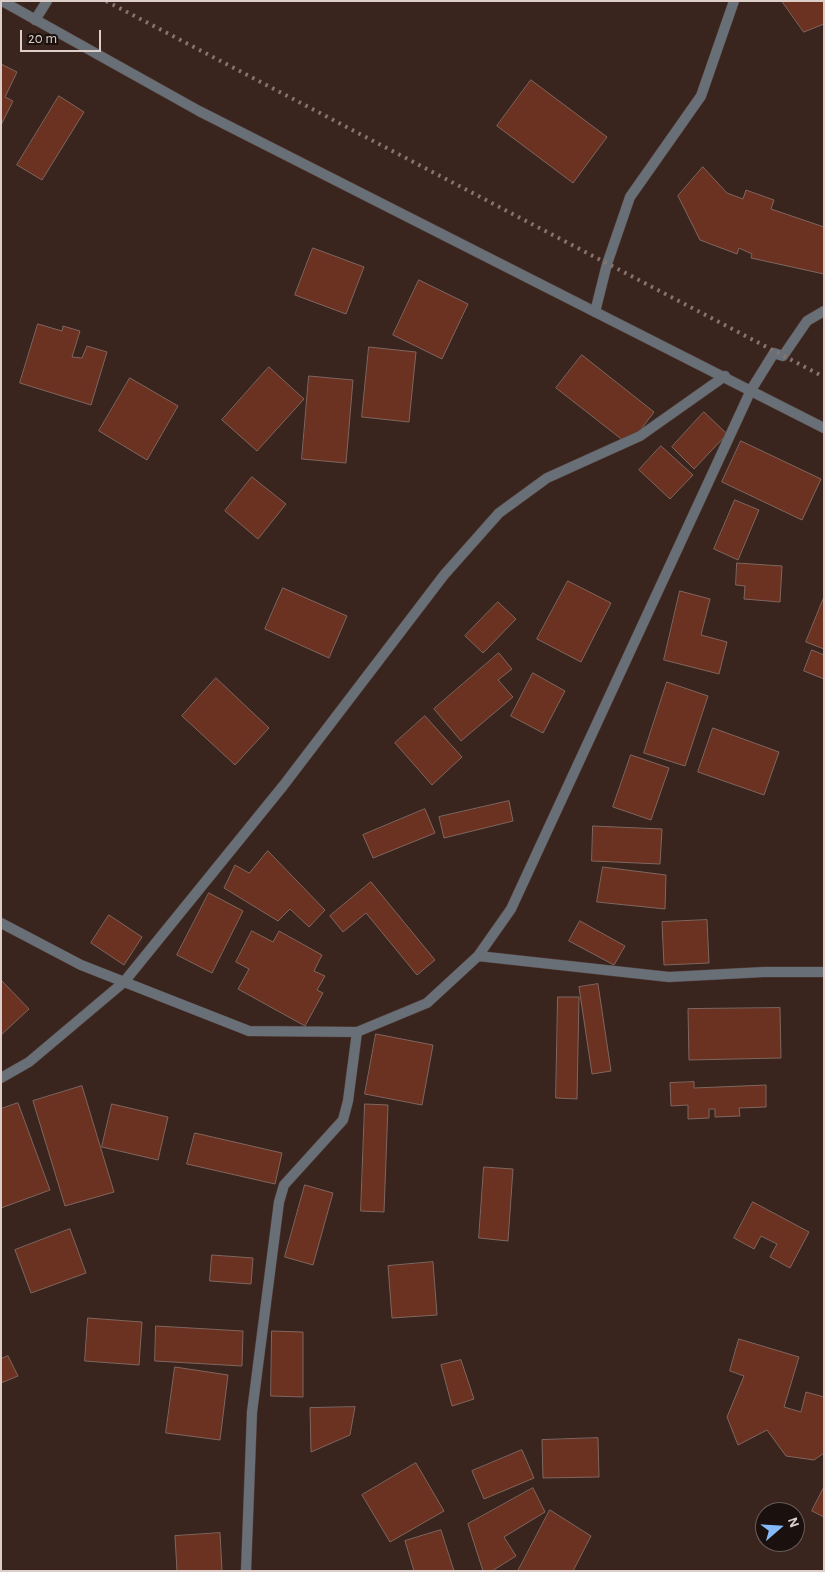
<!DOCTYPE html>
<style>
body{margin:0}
#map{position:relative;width:825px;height:1572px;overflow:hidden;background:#3a241e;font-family:"Alegreya Sans",sans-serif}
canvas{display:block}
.frame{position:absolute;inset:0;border:2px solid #ddceca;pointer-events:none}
.north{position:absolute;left:755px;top:1502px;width:50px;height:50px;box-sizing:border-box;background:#1a100e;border:1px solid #685c59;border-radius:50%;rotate:71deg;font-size:14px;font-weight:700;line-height:20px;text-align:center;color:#ddceca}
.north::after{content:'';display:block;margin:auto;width:18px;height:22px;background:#86bbfb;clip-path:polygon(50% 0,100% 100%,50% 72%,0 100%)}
.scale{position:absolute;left:20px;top:30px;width:81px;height:22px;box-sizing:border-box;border:2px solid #ddceca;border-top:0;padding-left:6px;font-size:15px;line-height:18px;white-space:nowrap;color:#ddceca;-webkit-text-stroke:4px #1a100e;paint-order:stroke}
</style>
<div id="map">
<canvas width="825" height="1572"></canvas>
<div class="frame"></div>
<div class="north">N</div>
<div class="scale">20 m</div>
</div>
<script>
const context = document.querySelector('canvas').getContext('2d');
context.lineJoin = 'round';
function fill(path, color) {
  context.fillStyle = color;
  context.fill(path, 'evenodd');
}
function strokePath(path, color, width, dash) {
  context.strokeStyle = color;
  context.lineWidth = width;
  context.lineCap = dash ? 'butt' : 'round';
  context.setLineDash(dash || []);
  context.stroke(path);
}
const building = new Path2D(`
 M782,1H824V24L804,32Z
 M1,64L17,72L5,97L13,101L1,125Z
 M531,80L607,137L573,183L497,126Z
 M59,96L84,112L42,180L17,165Z
 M703,167L727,193L743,199L746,190L774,200L771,209L824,227V274L751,258L752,254L739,248L737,254L700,240L678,196Z
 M313,248L364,267L346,314L295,295Z
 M419,280L468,304L442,359L393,335Z
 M38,324L62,331L63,326L80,331L72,357L82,358L87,346L107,352L91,405L20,383Z
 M369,347L416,352L409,422L362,417Z
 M582,355L654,412L629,445L556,388Z
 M269,367L304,399L257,451L222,420Z
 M309,376L353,380L346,463L302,459Z
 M130,378L178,406L147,460L99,431Z
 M704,412L727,434L694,469L672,447Z
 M741,441L821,479L802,520L722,482Z
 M661,446L693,475L670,499L639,470Z
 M252,477L286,504L258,539L225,511Z
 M735,500L759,510L738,560L714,549Z
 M737,563L782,566L780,602L744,599L745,586L736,585Z
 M568,581L611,603L581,662L537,639Z
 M283,588L347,616L329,658L265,629Z
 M680,591L710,599L701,635L727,642L719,674L664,660Z
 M824,597V649L806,642Z
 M498,602L516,619L483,653L465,636Z
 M812,650L824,655V679L804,671Z
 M499,653L512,669L498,680L513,697L461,741L434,709Z
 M533,673L565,691L543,733L511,716Z
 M216,678L269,728L235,765L182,716Z
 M667,682L708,696L685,766L644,753Z
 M425,716L462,757L432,785L395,743Z
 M713,728L779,752L764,795L698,772Z
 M631,755L669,768L651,820L613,807Z
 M509,801L513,821L444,838L439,817Z
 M425,809L435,833L373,858L363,835Z
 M593,826L662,829L660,864L592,861Z
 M268,851L325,910L309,927L290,909L278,921L224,888L235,865L249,873Z
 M603,867L666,875L665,909L597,902Z
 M371,882L435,960L417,975L366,913L343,932L330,916Z
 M209,893L243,911L212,973L177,955Z
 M109,915L142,937L124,965L91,943Z
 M707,920L709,963L664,965L662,922Z
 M580,921L625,946L614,965L569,941Z
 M252,931L273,942L279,931L322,955L314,971L325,976L317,990L323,993L305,1026L238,989L249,969L236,962Z
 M1,980L29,1009L1,1035Z
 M598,984L611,1071L592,1074L579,987Z
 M558,997H579L577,1099L556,1098Z
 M780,1008L781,1058L689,1060L688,1009Z
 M376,1034L433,1045L422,1105L365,1094Z
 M694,1082V1088L766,1085V1107L739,1108L740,1116L715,1117V1109H709V1118L688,1119V1105L671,1106L670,1083Z
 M82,1086L114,1192L65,1206L33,1101Z
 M18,1103L50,1190L1,1208V1109Z
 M112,1104L168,1117L158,1160L102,1147Z
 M365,1104L388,1105L384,1212L361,1211Z
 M195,1133L282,1153L275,1184L187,1164Z
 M484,1167L513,1169L508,1241L479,1238Z
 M305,1185L333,1193L313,1265L285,1257Z
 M753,1202L809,1232L790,1268L770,1257L777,1244L761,1236L754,1249L734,1238Z
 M70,1229L86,1273L31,1293L15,1250Z
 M212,1255L253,1258L251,1284L210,1281Z
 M433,1262L437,1315L392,1318L388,1266Z
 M88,1318L142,1322L139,1365L85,1361Z
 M156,1326L243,1331L242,1366L155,1361Z
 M272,1331L303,1332V1397L271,1396Z
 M739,1339L799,1357L784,1407L801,1412L806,1392L824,1397V1453L814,1460L786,1456L767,1430L738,1445L727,1417L744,1376L730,1371Z
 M8,1356L18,1376L1,1383V1359Z
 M461,1360L474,1399L452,1406L441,1365Z
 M175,1367L228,1375L220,1440L166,1433Z
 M355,1407L350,1435L311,1452L310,1408Z
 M598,1438L599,1477L543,1478L542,1440Z
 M522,1450L534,1478L484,1499L472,1471Z
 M416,1463L444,1511L390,1542L362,1495Z
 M824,1487V1517L812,1511Z
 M533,1488L545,1512L504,1537L516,1556L492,1571H483L468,1524Z
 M550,1510L591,1536L573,1571H518Z
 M441,1530L454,1571H414L405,1541Z
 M220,1533L222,1571H177L175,1536Z`);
const minor = new Path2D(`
 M35,20L47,1
 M595,312L607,264L630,197L701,96L734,1
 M1,923L81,965L249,1031L357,1032
 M478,956L669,977L764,972H824
 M1,1078L29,1062L124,982L283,786L444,575L499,513L547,478L640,436L725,376
 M246,1571L252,1412L279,1202L284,1185L343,1120L348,1101L357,1032L427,1003L478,956L511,909L751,390L774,353L783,356L807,321L824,311`);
const tertiary = new Path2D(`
 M2,1L199,111L824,428`);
const rail = new Path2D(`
 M106,1L824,377`);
fill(building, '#6b3221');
strokePath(building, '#7f665e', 1);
strokePath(minor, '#543f3a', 11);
strokePath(tertiary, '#543f3a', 11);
strokePath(minor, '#686f77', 10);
strokePath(tertiary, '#686f77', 10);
strokePath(rail, '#86746e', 4, [2.5, 5]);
</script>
